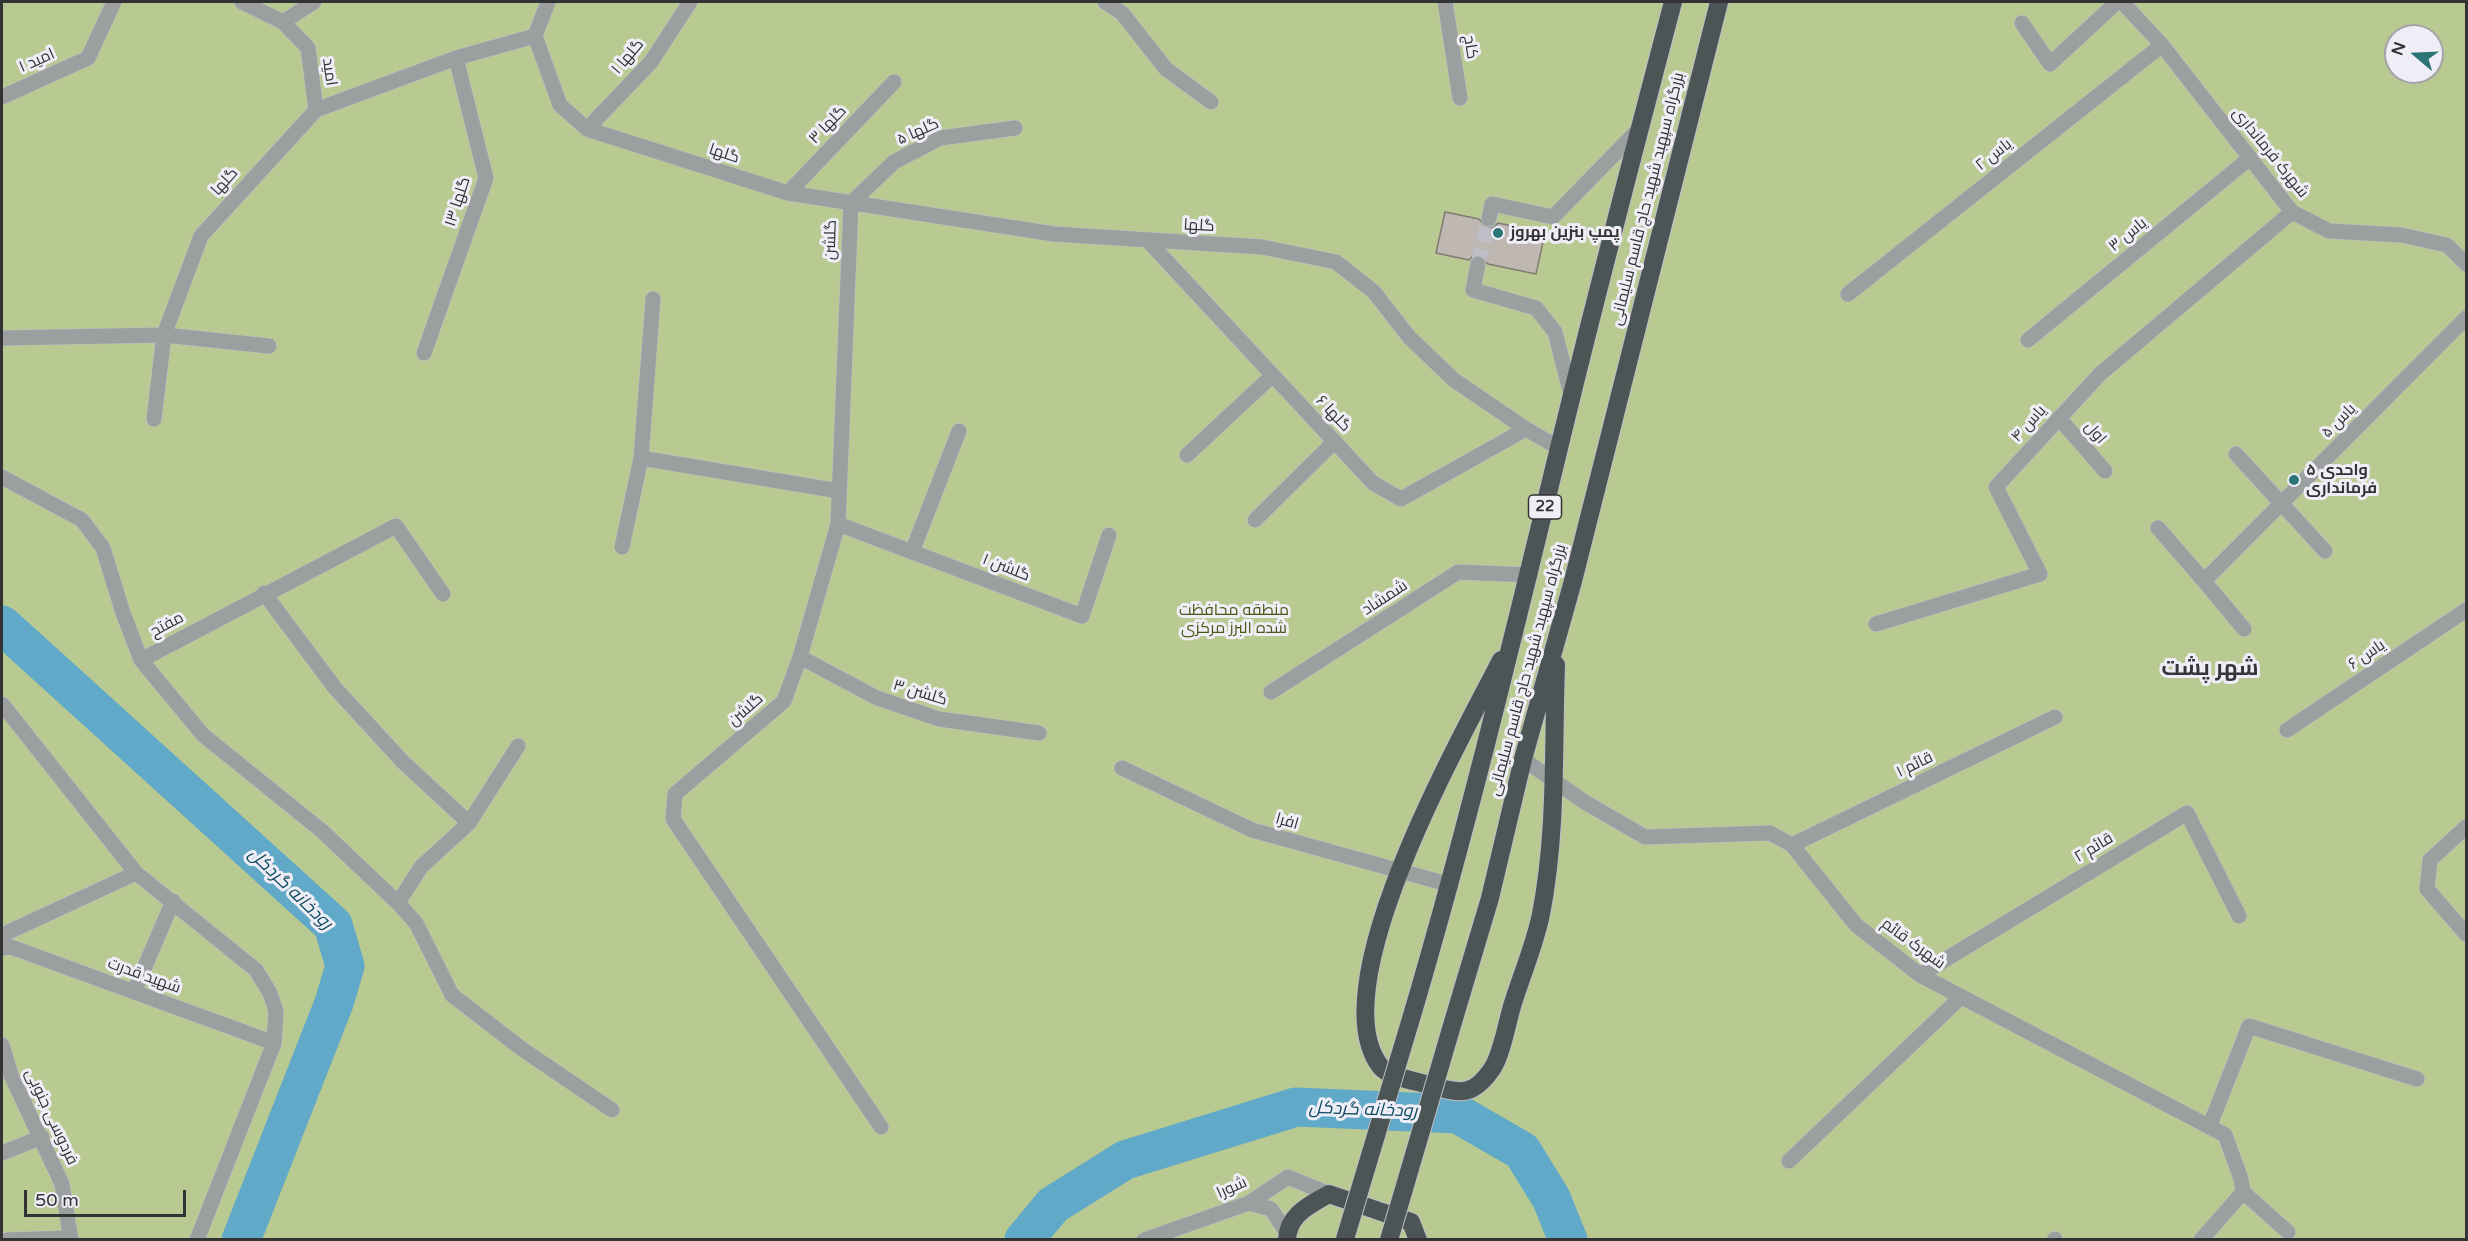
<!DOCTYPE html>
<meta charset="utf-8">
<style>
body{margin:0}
#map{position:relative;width:2468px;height:1241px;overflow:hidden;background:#e2e1ea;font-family:"Varela Round",sans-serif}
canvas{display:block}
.frame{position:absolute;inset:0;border:3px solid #333336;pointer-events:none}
.north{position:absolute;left:2384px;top:24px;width:60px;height:60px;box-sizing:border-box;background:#efeef7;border:2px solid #a4a3aa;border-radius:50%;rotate:289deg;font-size:16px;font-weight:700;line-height:24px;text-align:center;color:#333336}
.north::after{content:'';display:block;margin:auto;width:21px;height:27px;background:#2b7576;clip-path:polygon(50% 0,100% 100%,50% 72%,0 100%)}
.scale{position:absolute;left:24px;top:1190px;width:162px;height:27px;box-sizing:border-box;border:3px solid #333336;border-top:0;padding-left:8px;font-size:18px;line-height:21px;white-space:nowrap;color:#333336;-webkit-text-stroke:4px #efeef7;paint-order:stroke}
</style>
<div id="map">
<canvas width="2468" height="1241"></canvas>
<div class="frame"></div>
<div class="north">N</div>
<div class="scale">50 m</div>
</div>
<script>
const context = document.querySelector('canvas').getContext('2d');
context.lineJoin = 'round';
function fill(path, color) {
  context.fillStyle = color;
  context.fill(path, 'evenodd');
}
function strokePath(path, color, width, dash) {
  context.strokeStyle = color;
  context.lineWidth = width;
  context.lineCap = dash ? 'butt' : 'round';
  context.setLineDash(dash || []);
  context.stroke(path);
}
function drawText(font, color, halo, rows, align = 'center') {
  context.font = font + ' "Varela Round",Cairo,sans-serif';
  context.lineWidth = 6;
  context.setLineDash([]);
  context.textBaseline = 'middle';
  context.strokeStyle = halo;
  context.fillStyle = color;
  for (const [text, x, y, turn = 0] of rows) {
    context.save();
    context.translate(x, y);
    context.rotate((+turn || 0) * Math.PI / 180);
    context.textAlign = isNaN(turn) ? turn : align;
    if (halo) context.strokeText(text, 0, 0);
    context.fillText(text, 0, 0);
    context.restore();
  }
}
const green = new Path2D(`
 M2,2H2466V1239H2ZM2396,36H2432V72H2396Z`);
const river = new Path2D(`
 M2,625L333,925L345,966L334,1003L241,1240
 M1024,1240L1053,1205L1125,1160L1296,1107L1458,1114L1522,1151L1551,1198L1568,1240`);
const building = new Path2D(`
 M1445,212L1479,219L1487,228H1493L1498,223L1545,233L1536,274L1488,264L1480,255H1474L1469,260L1436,253Z`);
const minorTunnel = new Path2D(`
 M1478,264L1489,219`);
const minor = new Path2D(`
 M242,2L283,22L308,48L316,110
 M1105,2L1122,13L1166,69L1211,102
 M1445,2L1460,98
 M2122,2L2162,45L2292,212L2329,231L2401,235L2447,245L2466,264
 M283,22L314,2
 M2022,23L2050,64L2117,2
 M535,36L560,105L587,129L788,193L1054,234L1262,247L1336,262L1374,292L1409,337L1454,380L1526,429L1559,448
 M535,36L548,2
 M2,97L88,58L114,2
 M587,129L651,62L690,2
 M788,193L894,82
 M1489,219L1492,204L1553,217L1639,129
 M1148,241L1373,483L1401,499L1526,429
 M1478,264L1473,290L1536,308L1555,332L1572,399
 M1848,294L2162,45
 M2,338L164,335L201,236L316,110L456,58L535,36
 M2028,340L2250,158
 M424,353L486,178L456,58
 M2059,418L2105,471
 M154,419L164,335L269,346
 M2236,454L2325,551
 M1187,455L1273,375
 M641,458L839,491
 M2,477L82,520L103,548L123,613L141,660L396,526L443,594
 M1255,520L1334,442
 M838,524L1082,616L1109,535
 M2158,528L2204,581
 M622,547L641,458L653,299
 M912,552L959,431
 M264,593L335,688L403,762L469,823L518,746
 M1876,624L2040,574L1996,487L2100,374L2292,212
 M2244,629L2204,581L2466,318
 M800,657L877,698L939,719L1039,733
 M141,660L203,735L322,831L398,903
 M1271,692L1458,572L1530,575
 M2,704L136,873L256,970L270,993L276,1011L274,1043L197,1240
 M2287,730L2466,610
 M1523,759L1583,801L1645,837L1770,833L1792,845L1856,925L1920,975L2225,1135L2241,1179L2243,1192L2201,1240
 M1122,768L1252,830L1451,885
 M469,823L421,867L398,903L416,923L452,995L522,1049L612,1110
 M2466,827L2430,860L2427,889L2466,934
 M1792,845L2055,717
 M2,935L136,873
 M2,948L11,947L274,1043
 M1920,975L2187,813L2239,916
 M134,992L173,901
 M2,1045L11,1075L62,1184L71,1240
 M2210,1125L2249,1026L2417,1079
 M881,1127L673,819L675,794L784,701L800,657L838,524L851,203L894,162L940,138L1015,128
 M2,1153L42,1137
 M1789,1161L1961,997
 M2243,1192L2288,1232
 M1249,1203L1271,1209L1287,1233
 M7,1240L70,1238
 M1144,1240L1249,1203L1288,1177L1329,1194
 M2054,1240L2055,1239`);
const highway = new Path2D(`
 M1501,660C1461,739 1320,986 1380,1066C1388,1077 1416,1081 1429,1085C1460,1093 1472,1098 1492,1069C1502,1054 1507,1022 1513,1003C1522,974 1535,944 1541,914C1557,832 1553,748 1556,665
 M1413,1012C1468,825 1513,637 1559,448C1595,299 1634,150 1673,2
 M1453,1022L1490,898L1523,759L1573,581L1719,2
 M1287,1240C1288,1214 1310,1205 1329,1194L1411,1222L1418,1240`);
const highwayBridge = new Path2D(`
 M1345,1239L1413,1012
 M1389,1240L1453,1022`);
const markers = [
 [1498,233,6,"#2b7576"],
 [2294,480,6,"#2b7576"]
];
const shields = [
 [1545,507,33]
];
const shieldNames = [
 ["22",1545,507]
];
const streetNames = [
 ["کاج",1470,47,81],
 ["گلها ۱",628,57,-50],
 ["امید ۱",37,61,-24],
 ["امید",329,72,82],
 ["گلها ۳",828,125,-46],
 ["گلها ۵",918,132,-24],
 ["شهرک فرمانداری",2270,153,51],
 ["گلها",724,154,18],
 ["یاس ۲",1994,155,-38],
 ["گلها",225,182,-48],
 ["بزرگراه سپهبد شهید حاج قاسم سلیمانی",1648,199,-76],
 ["گلها ۱۳",458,202,-72],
 ["گلها",1199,226,3],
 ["یاس ۳",2128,235,-39],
 ["گلشن",831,240,-88],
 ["گلها ۶",1333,414,47],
 ["یاس ۵",2339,421,-45],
 ["یاس ۴",2029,424,-48],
 ["اول",2095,433,49],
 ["گلشن ۱",1006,568,21],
 ["شمشاد",1385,598,-33],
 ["مفتح",167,625,-28],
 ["یاس ۶",2367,655,-34],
 ["بزرگراه سپهبد شهید حاج قاسم سلیمانی",1528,670,-75],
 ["گلشن ۳",920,693,17],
 ["گلشن",746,710,-41],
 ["قائم ۱",1915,765,-26],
 ["افرا",1287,822,16],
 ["قائم ۲",2094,848,-31],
 ["شهرک قائم",1913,944,36],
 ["شهید قدرت",144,976,20],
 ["فردوسی جنوبی",51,1117,65],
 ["شورا",1232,1188,-24]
];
const poiNames = [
 ["پمپ بنزین بهروز",1510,233],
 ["۵ واحدی",2306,471],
 ["فرمانداری",2306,489]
];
const parkNames = [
 ["منطقه محافظت",1234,611],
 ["شده البرز مرکزی",1234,629]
];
const waterNames = [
 ["رودخانه گردکل",290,889,44],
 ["رودخانه گردکل",1363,1110,2]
];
const districtNames = [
 ["شهر پشت",2210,669]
];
fill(green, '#b9c992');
strokePath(river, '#60a9c8', 39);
fill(building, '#bfb7b2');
strokePath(building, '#827b76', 1.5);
strokePath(minorTunnel, '#bfbec6', 15, [15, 8]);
strokePath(minor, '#bfbec6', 16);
strokePath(highway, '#bfbec6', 20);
strokePath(minor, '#9b9f9f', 15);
strokePath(highway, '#4c5555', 18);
strokePath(highwayBridge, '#bfbec6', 20, []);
strokePath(highwayBridge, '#4c5555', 18);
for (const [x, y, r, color] of markers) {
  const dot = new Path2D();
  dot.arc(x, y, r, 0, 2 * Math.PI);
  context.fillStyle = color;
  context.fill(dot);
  strokePath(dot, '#efeef7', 2);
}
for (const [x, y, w] of shields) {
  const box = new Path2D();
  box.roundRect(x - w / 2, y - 12, w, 24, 4.5);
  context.fillStyle = '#efeef7';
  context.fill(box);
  strokePath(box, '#333336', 1.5);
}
drawText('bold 15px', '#333336', null, shieldNames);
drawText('16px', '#333336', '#efeef7', streetNames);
drawText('bold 16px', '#333336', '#efeef7', poiNames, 'left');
drawText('16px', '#495914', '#efeef7', parkNames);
drawText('italic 18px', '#0e4c62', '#efeef7', waterNames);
drawText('bold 22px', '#36353c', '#efeef7', districtNames);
</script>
